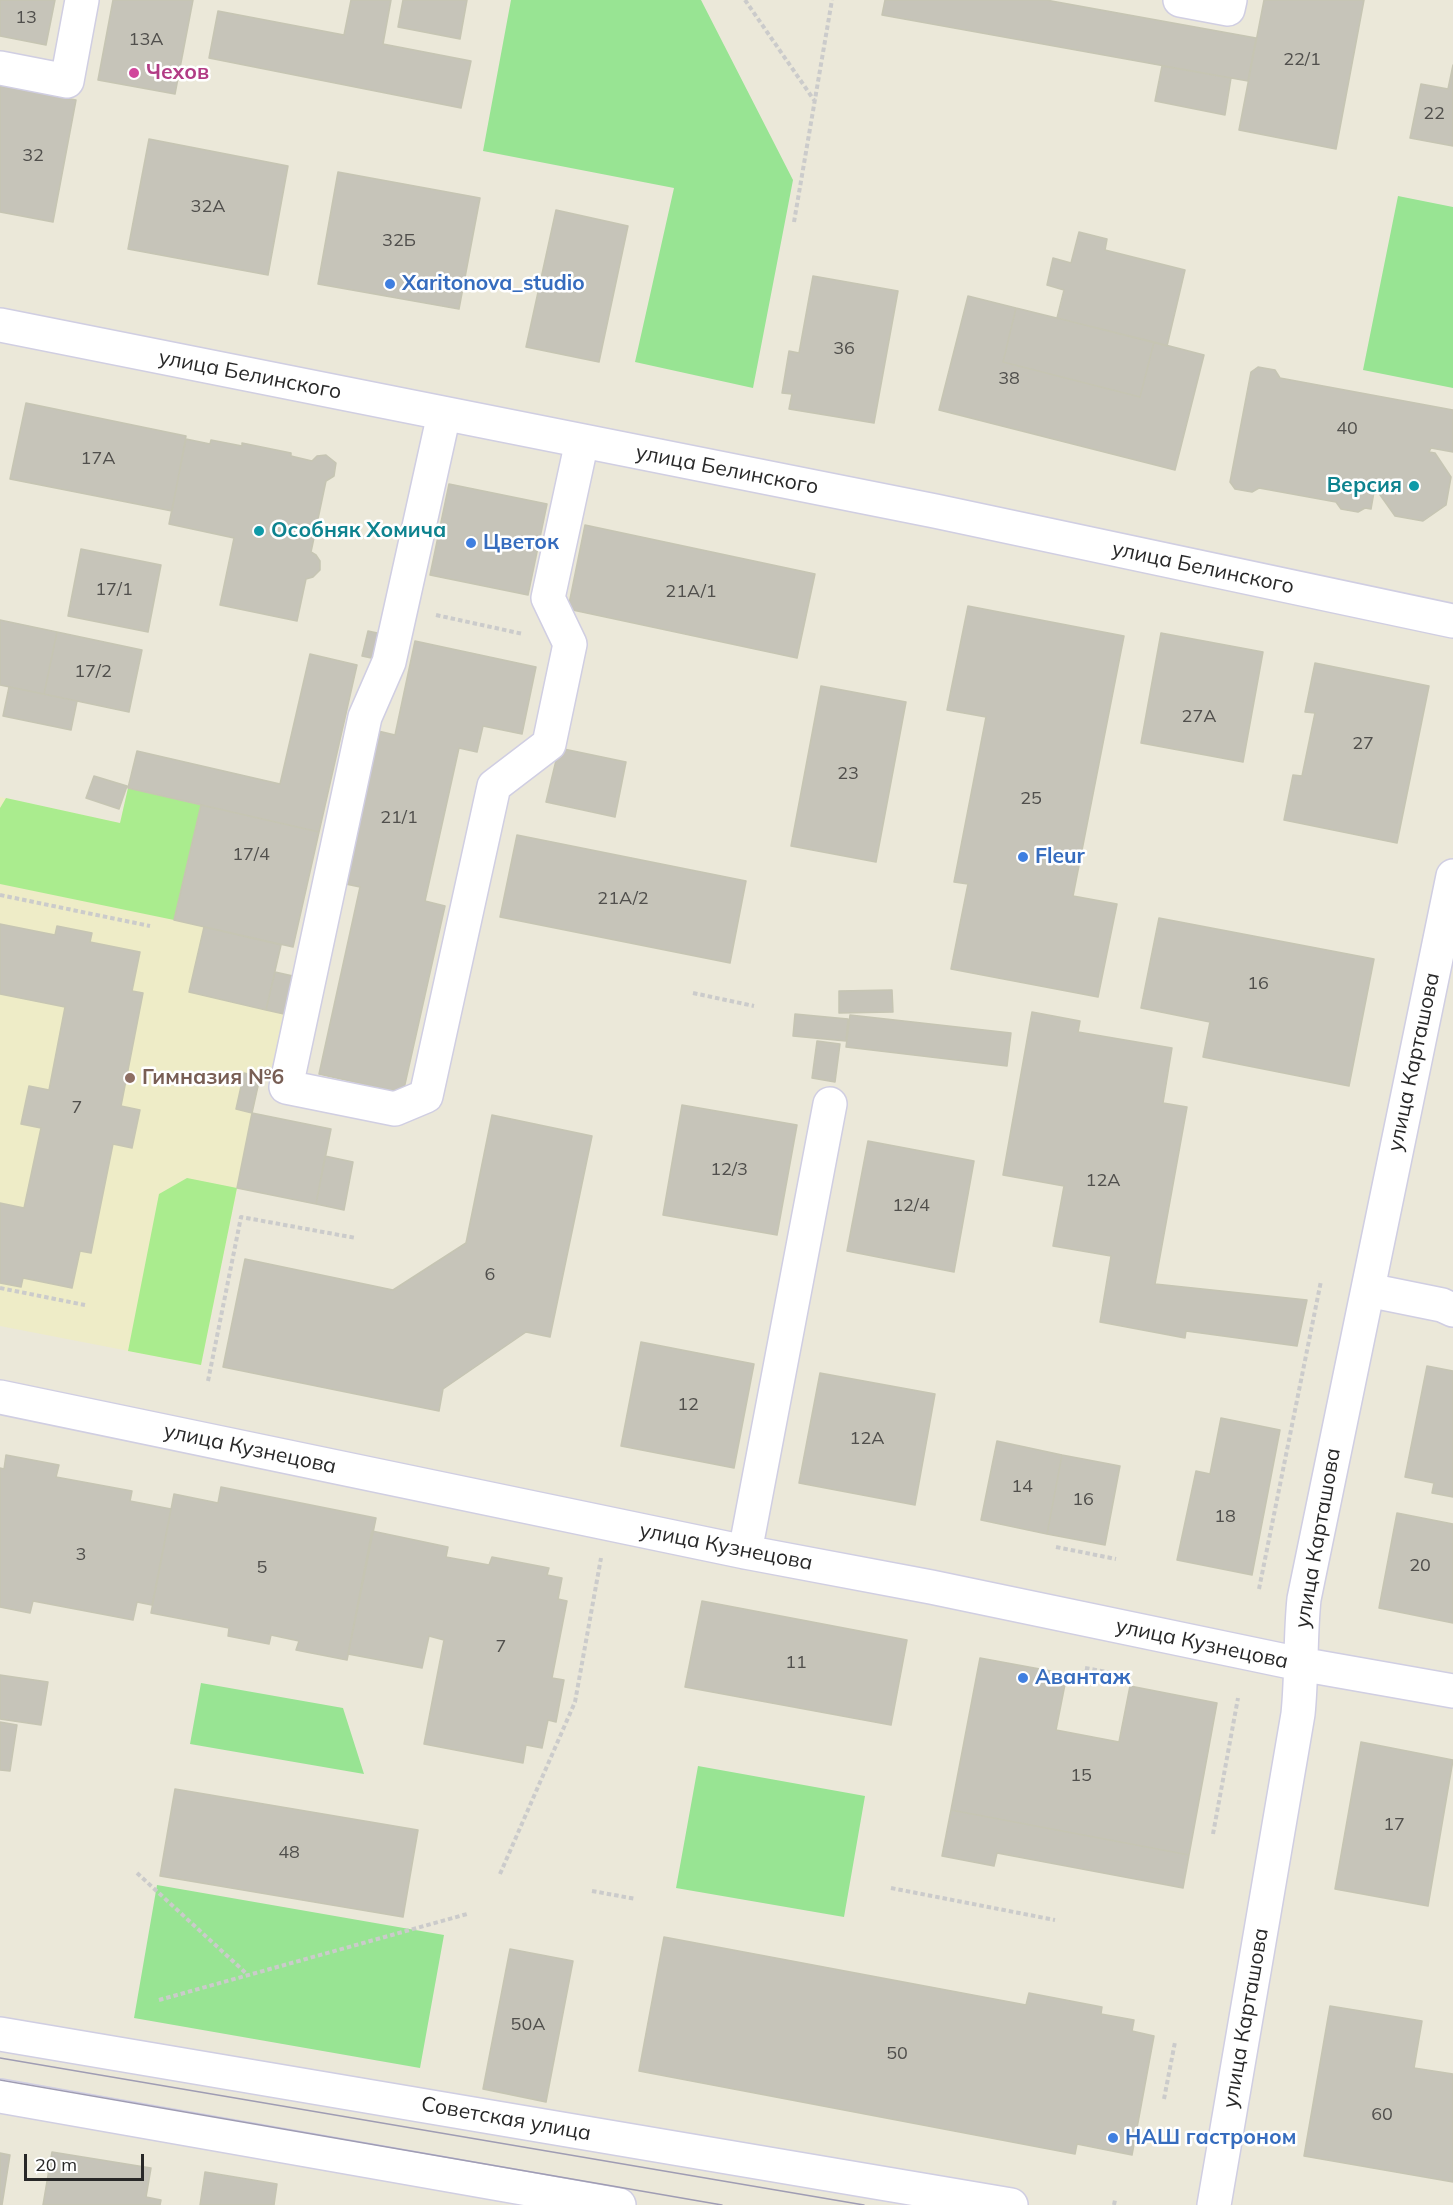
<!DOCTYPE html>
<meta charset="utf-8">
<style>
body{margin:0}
#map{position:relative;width:1453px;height:2205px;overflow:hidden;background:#ebe8d9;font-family:Mulish,sans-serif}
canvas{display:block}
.scale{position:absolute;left:24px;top:2154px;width:120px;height:27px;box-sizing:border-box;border:3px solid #282828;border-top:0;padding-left:8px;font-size:18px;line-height:21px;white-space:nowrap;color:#282828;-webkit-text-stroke:4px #fff;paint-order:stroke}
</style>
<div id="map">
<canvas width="1453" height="2205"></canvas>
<div class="scale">20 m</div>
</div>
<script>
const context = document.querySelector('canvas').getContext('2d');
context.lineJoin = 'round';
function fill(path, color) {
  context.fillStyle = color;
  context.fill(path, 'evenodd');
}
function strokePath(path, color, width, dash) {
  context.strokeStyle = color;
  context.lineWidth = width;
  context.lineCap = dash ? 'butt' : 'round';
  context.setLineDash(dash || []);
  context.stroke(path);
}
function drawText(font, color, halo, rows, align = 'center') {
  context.font = font + ' Mulish,sans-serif';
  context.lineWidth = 5;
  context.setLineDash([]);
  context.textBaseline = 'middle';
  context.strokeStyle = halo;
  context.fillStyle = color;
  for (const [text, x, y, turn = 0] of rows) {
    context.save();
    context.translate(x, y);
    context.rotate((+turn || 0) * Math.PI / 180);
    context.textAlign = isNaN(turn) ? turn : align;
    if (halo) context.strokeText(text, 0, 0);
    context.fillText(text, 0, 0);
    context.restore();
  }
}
const education = new Path2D(`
 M128,788L201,805L175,919L204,927L189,992L284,1014L270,1079L260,1077L201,1365L0,1326V797L120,823Z`);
const green = new Path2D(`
 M511,0H701L793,180L753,388L635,362L674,188L483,151Z
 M1398,196L1453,207V388L1363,370Z
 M201,1683L343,1708L364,1774L190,1744Z
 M698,1766L865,1796L844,1917L676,1888Z
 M157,1885L444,1935L420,2068L134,2018Z`);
const pitch = new Path2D(`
 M128,788L201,805L174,920L0,884V808L6,798L120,823Z
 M187,1178L237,1188L201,1365L128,1351L159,1194Z`);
const building = new Path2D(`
 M0,0H55L46,45L0,36Z
 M113,0H193L175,94L98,80Z
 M351,0H391L383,44L471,61L461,108L209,58L218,11L344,35Z
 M403,0H467L460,39L398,27Z
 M885,0H1046L1256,38L1248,81L882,15Z
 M1264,0H1364L1336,149L1239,130Z
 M1453,65V146L1410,138L1421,84L1448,89Z
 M1162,66L1231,78L1225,115L1155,101Z
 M0,86L76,100L53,222L0,212Z
 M149,139L288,166L268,275L128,249Z
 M338,172L480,198L459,309L318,284Z
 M556,210L628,226L599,362L526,347Z
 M1079,232L1107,239L1105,250L1185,270L1167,346L1057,318L1064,290L1047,285L1053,258L1071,263Z
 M813,276L898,291L874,423L789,409L792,394L782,393L789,351L799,353Z
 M968,296L1016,308L1003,362L1140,397L1154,342L1204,355L1175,470L939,410Z
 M1016,308L1154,342L1140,397L1003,362Z
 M1258,367L1275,370L1280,378L1453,410V452L1431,448L1429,452L1435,453L1451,477L1446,505L1423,521L1395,516L1378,492L1380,487L1375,486L1371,509L1365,508L1358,512L1341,509L1336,502L1259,488L1252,492L1235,489L1230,482L1251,372Z
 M26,403L186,436L172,511L10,479Z
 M186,439L210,444L211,440L242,446V443L291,453V456L312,461L317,456L326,455L336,463L334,476L326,481L311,552L316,555L320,561V570L313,577L306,579L297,621L220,605L234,538L169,524Z
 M449,484L547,504L528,595L430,575Z
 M585,525L815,574L797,658L568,609Z
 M81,549L161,565L148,632L68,616Z
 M968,606L1124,636L1073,896L1117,904L1098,997L951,969L968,884L954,882L986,717L947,710Z
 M0,620L57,632L44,694L0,685Z
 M368,631L382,634L376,659L362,656Z
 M57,632L142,650L129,712L44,694Z
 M1161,633L1263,652L1243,762L1141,743Z
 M415,641L536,667L522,734L483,726L477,752L459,748L425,901L445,906L403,1093L319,1074L360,887L341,883L374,730L395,735Z
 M310,654L357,665L319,832L128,788L137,751L280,784Z
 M1315,663L1429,686L1397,843L1284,820L1293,775L1302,776L1315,713L1305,712Z
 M821,686L906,702L876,862L791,846Z
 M9,687L77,701L71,730L3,716Z
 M559,748L626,762L615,817L546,802Z
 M94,776L127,786L119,809L86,798Z
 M201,805L319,832L293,947L174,920Z
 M517,835L746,881L730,963L500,917Z
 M1159,918L1374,959L1349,1086L1203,1057L1210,1022L1141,1008Z
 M0,924L55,935L57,926L92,933L90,942L140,952L132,991L143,993L121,1106L140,1110L132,1148L113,1144L91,1253L80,1251L72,1288L23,1278L21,1287L0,1283V1203L24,1208L41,1128L21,1124L29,1086L49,1090L65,1007L0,994Z
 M204,927L281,945L266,1010L189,992Z
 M275,972L293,976L284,1014L266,1010Z
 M892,990L893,1012L839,1013V991Z
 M1032,1012L1080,1021L1078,1032L1172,1048L1163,1103L1187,1107L1155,1284L1307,1300L1297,1346L1186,1331L1185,1338L1100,1322L1111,1256L1053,1246L1064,1186L1003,1175Z
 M795,1014L848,1019L846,1041L793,1036Z
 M850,1015L1011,1033L1007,1066L846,1047Z
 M817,1041L840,1044L835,1082L812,1078Z
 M244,1073L260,1077L252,1113L236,1109Z
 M682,1105L797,1125L777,1235L663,1215Z
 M252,1113L331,1129L316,1204L237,1188Z
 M492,1115L592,1136L550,1337L526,1332L443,1389L439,1411L223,1367L245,1259L393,1290L466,1243Z
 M868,1141L974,1161L954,1272L847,1251Z
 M325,1156L353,1162L344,1210L316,1204Z
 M641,1342L754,1364L734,1468L621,1446Z
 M1427,1366L1453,1371V1497L1432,1493L1434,1483L1405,1477Z
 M820,1373L935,1394L915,1505L799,1483Z
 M1221,1418L1280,1430L1252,1575L1177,1560L1196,1471L1210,1474Z
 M997,1441L1062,1455L1047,1534L981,1520Z
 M6,1455L59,1465L56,1477L132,1491L130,1501L171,1509L152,1605L137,1602L133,1620L33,1601L30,1613L0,1607V1468L4,1469Z
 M1062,1455L1120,1466L1105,1545L1047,1534Z
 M221,1487L376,1518L347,1660L296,1650L299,1641L271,1635L269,1644L228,1636L229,1628L151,1613L174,1494L218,1503Z
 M1397,1513L1453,1524V1623L1379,1608Z
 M372,1531L448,1547L446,1557L489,1565L492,1557L549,1568L547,1575L562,1578L558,1599L567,1601L552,1678L564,1680L556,1722L548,1720L542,1748L526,1745L523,1763L424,1744L444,1640L429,1636L422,1668L348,1654Z
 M702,1601L907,1640L891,1725L685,1687Z
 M980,1658L1067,1674L1056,1730L1119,1742L1130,1686L1217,1703L1189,1855L951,1810Z
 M0,1675L48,1682L41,1725L0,1719Z
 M0,1722L17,1725L10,1771L0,1770Z
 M1361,1742L1453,1760L1428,1906L1335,1889Z
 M175,1789L418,1830L403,1917L160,1876Z
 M951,1810L1189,1855L1183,1888L997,1853L994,1866L942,1856Z
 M664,1937L1026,2005L1029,1993L1102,2007L1101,2014L1134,2020L1132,2031L1154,2036L1132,2155L1077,2144L1075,2154L639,2071Z
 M510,1949L573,1961L546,2102L483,2089Z
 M1330,2006L1422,2021L1414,2068L1453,2074V2182L1304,2156Z
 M52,2152L151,2168L146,2197L161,2200L160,2205H43Z
 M0,2153L10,2155L2,2205H0Z
 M205,2172L277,2184L274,2205H200Z`);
const path = new Path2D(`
 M745,0L814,100
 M794,222L832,0
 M436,615L523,634
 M0,895L150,926
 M693,993L754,1006
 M0,1288L85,1305
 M208,1381L241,1217L356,1238
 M1056,1547L1116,1559
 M1259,1589L1321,1281
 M1085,1668L1130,1676
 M1213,1834L1238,1698
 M137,1873L248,1975
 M500,1874L575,1702L601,1558
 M891,1888L1055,1920
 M592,1891L636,1899
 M159,2000L467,1914
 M1164,2099L1175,2042
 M1114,2205L1115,2200`);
const minor = new Path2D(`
 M1180,0L1228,9L1230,0
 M0,68L67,81L82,0
 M0,325L935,511L1453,621
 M444,414L389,662L365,717L286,1087L395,1109L426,1096L494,786L549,744L570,644L548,598L582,441
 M1368,1290L1442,1305L1453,1310
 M0,1397L745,1552L931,1587L1300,1664L1453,1691
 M745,1552L830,1104
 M0,2034L1011,2205
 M0,2096L619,2205
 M1214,2205L1298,1714C1302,1675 1300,1638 1304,1599L1453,876`);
const tram = new Path2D(`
 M0,2058L864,2205
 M0,2080L722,2205`);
const markers = [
 [134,73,6,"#d1479c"],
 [390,284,6,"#3f7fe0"],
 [1414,486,6,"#0f9aa8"],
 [259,531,6,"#0f9aa8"],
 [471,543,6,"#3f7fe0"],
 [1023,857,6,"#3f7fe0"],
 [130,1078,6,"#8d6e63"],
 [1023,1678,6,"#3f7fe0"],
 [1113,2138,6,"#3f7fe0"]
];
const numberNames = [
 ["13",26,18],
 ["13А",146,40],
 ["22/1",1302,60],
 ["22",1434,114],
 ["32",33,156],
 ["32А",208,207],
 ["32Б",399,241],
 ["36",844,349],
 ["38",1009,379],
 ["40",1347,429],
 ["17А",98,459],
 ["17/1",114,590],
 ["21А/1",691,592],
 ["17/2",93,672],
 ["27А",1199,717],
 ["27",1363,744],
 ["23",848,774],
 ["25",1031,799],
 ["21/1",399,818],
 ["17/4",251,855],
 ["21А/2",623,899],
 ["16",1258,984],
 ["7",77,1108],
 ["12/3",729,1170],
 ["12А",1103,1181],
 ["12/4",911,1206],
 ["6",490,1275],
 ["12",688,1405],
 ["12А",867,1439],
 ["14",1022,1487],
 ["16",1083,1500],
 ["18",1225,1517],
 ["3",81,1555],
 ["20",1420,1566],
 ["5",262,1568],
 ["7",501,1647],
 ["11",796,1663],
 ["15",1081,1776],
 ["17",1394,1825],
 ["48",289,1853],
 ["50А",528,2025],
 ["50",897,2054],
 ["60",1382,2115]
];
const hotelNames = [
 ["Чехов",146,73]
];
const shopNames = [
 ["Xaritonova_studio",402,284],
 ["Цветок",483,543],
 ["Fleur",1035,857],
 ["Авантаж",1035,1678],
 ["НАШ гастроном",1125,2138]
];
const streetNames = [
 ["улица Белинского",250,375,11],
 ["улица Белинского",727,470,11],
 ["улица Белинского",1203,568,12],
 ["улица Карташова",1414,1062,-78],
 ["улица Кузнецова",250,1449,12],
 ["улица Карташова",1318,1538,-80],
 ["улица Кузнецова",726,1547,11],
 ["улица Кузнецова",1202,1644,12],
 ["улица Карташова",1246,2018,-80],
 ["Советская улица",506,2119,10]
];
const cultureNames = [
 ["Версия",1402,486],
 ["Особняк Хомича",271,531,"left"]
];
const educationNames = [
 ["Гимназия №6",142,1078]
];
fill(education, '#eeecc7');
fill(green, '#98e493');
fill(pitch, '#aaec8e');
fill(building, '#c6c4b9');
strokePath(building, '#c6c5b3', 1.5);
strokePath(minor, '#d0cee2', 36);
strokePath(path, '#cbcbcb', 4, [4.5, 3]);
strokePath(minor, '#fff', 33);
strokePath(tram, '#9f9cb3', 1.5);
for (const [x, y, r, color] of markers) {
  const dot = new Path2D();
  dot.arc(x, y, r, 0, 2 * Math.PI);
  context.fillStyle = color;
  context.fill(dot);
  strokePath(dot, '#fff', 2);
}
drawText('18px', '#504f4c', null, numberNames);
drawText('bold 21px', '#b23c85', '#fff', hotelNames, 'left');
drawText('bold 21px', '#366cbe', '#fff', shopNames, 'left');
drawText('21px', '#282828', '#fff', streetNames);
drawText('bold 21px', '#0d838f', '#fff', cultureNames, 'right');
drawText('bold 21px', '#785e54', '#fff', educationNames, 'left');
</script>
